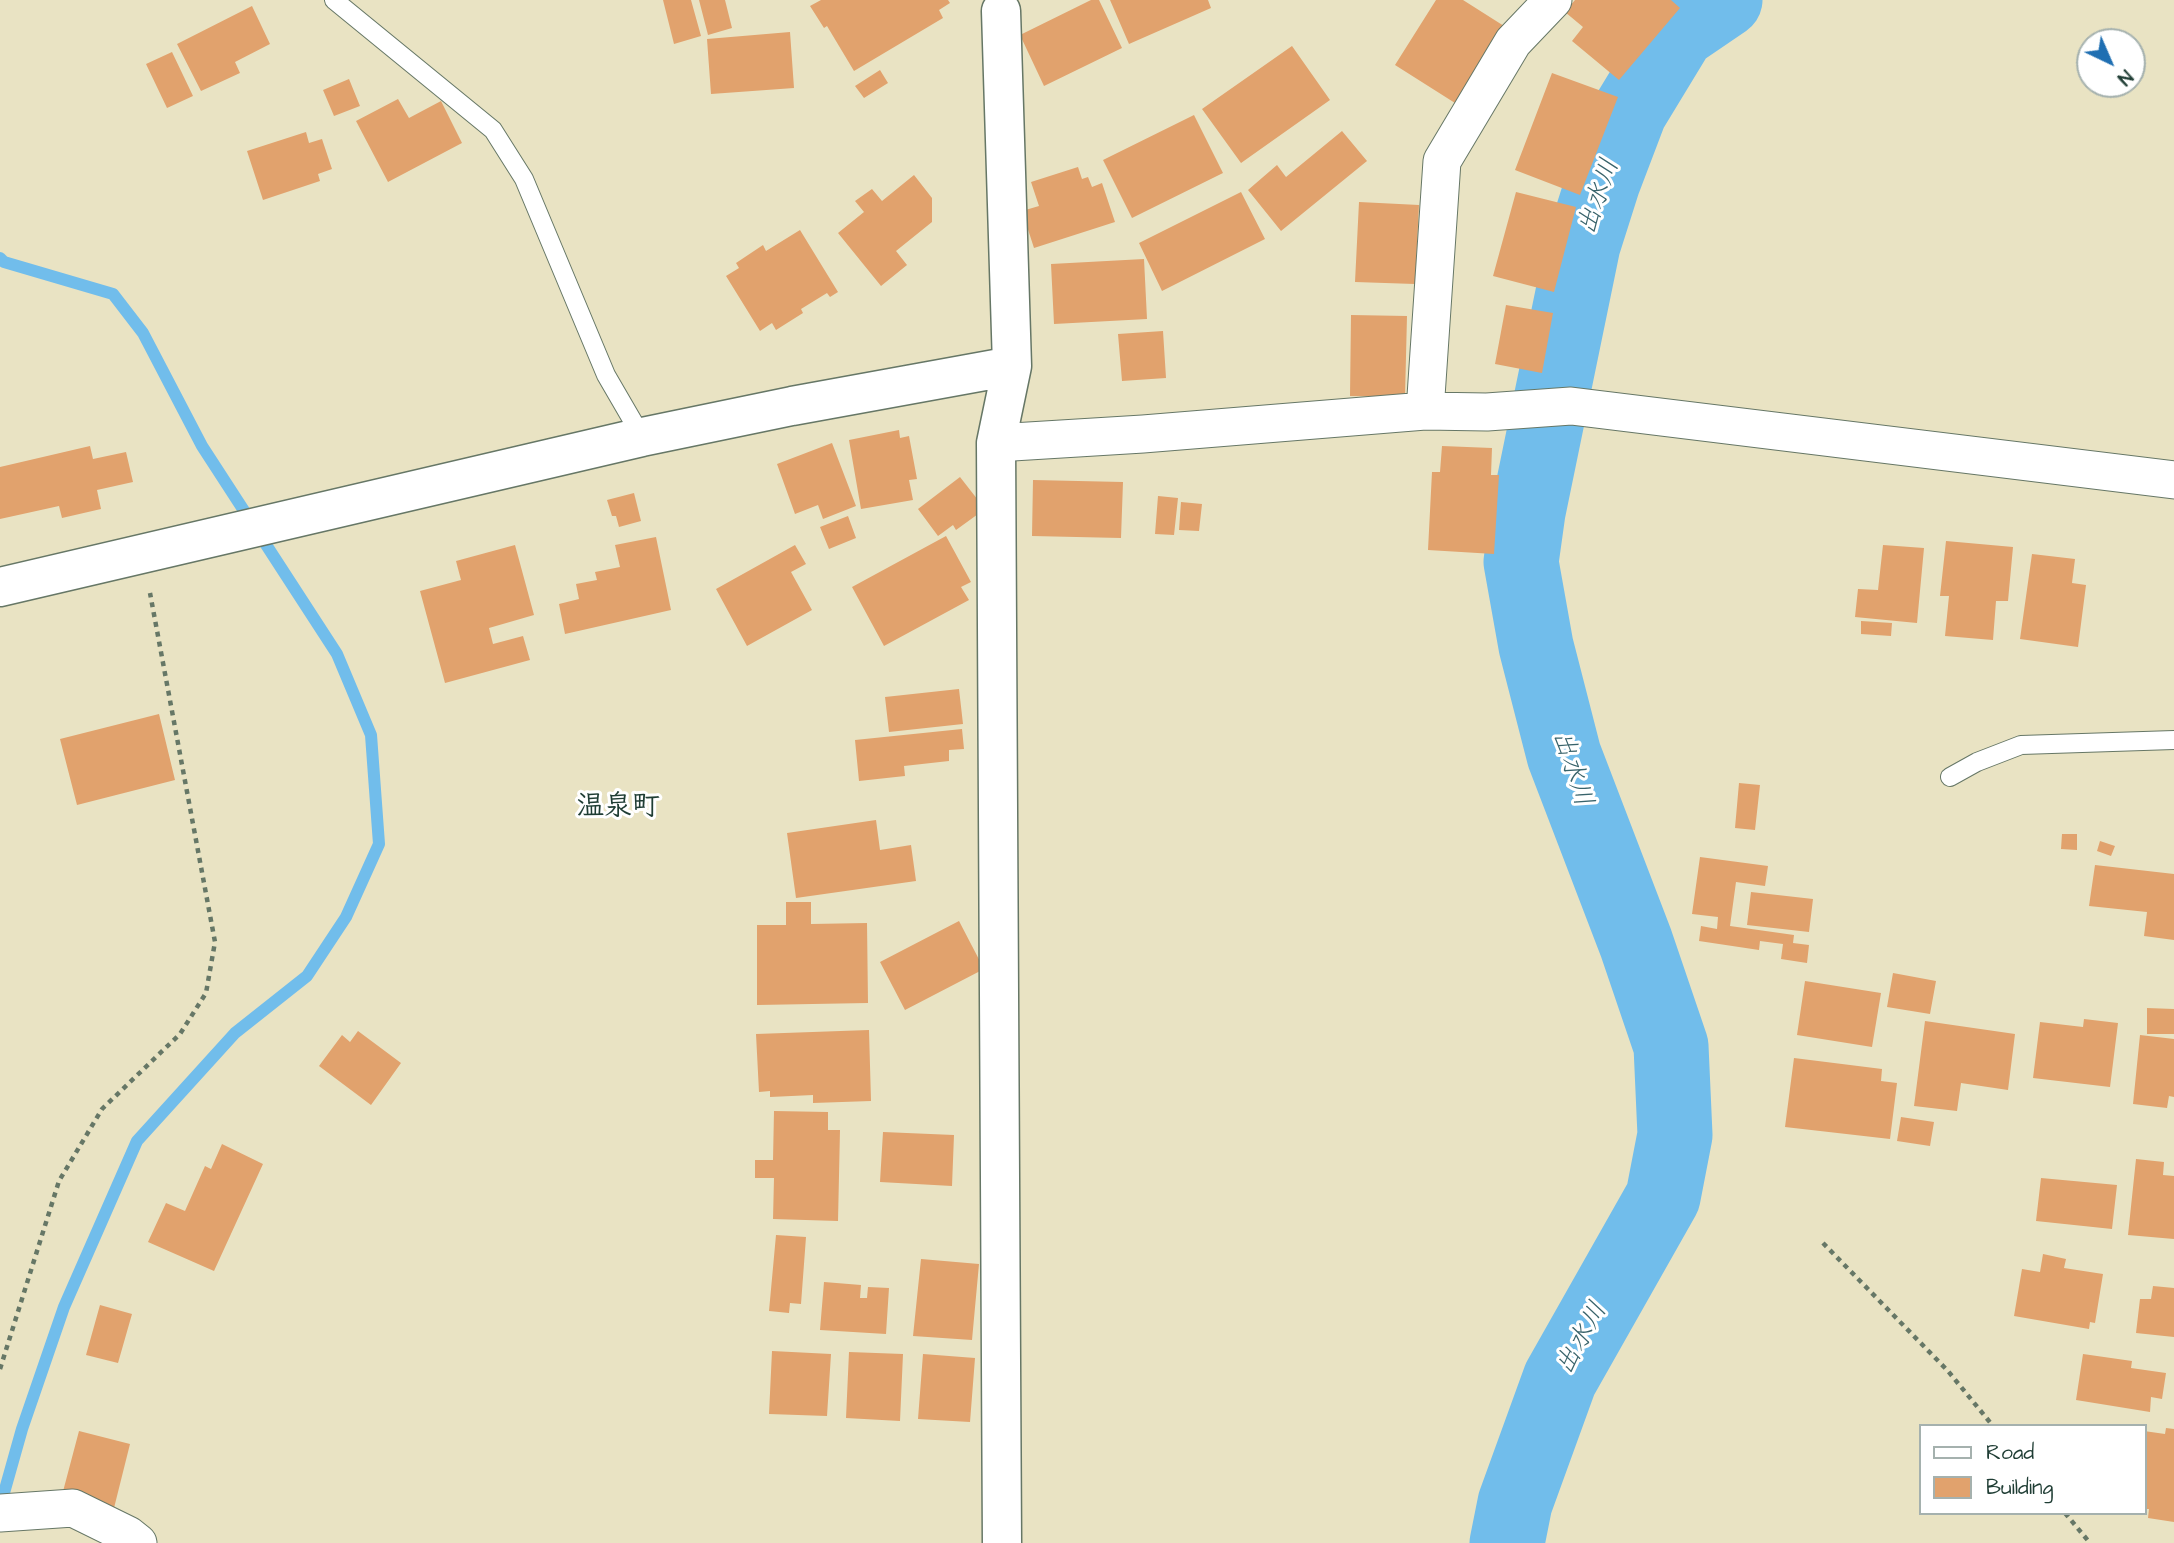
<!DOCTYPE html>
<meta charset="utf-8">
<style>
body{margin:0}
#map{position:relative;width:2174px;height:1543px;overflow:hidden;background:#e9e3c3;font-family:"Architects Daughter",sans-serif}
canvas{display:block}
.legend{position:absolute;left:1919px;top:1424px;width:228px;height:91px;box-sizing:border-box;background:#fff;border:2px solid #a5b1ae;margin:0;padding:9px 12px;list-style:none;font-size:21px;color:#1f3d34}
.legend li{display:flex;align-items:center;gap:14px;height:35px}
.legend b{width:35px;border:2px solid #a5b1ae}
.north{position:absolute;left:2076px;top:28px;width:70px;height:70px;box-sizing:border-box;background:#fff;border:2px solid #a5b1ae;border-radius:50%;rotate:136deg;font-size:19px;font-weight:700;line-height:28px;text-align:center;color:#1f3d34}
.north::after{content:'';display:block;margin:auto;width:24px;height:32px;background:#1f6fb2;clip-path:polygon(50% 0,100% 100%,50% 72%,0 100%)}
</style>
<div id="map">
<canvas width="2174" height="1543"></canvas>
<ul class="legend">
<li><b style="height:9px;background:#fff"></b>Road</li>
<li><b style="height:19px;background:#e1a26d"></b>Building</li>
</ul>
<div class="north">N</div>
</div>
<script>
const context = document.querySelector('canvas').getContext('2d');
context.lineJoin = 'round';
function strokePath(path, color, width, dash) {
  context.strokeStyle = color;
  context.lineWidth = width;
  context.lineCap = dash ? 'butt' : 'round';
  context.setLineDash(dash || []);
  context.stroke(path);
}
function fill(path, color) {
  context.fillStyle = color;
  context.fill(path, 'evenodd');
}
function drawText(font, color, halo, rows, align = 'center') {
  context.font = font + ' "Architects Daughter","Klee One",sans-serif';
  context.lineWidth = 6;
  context.setLineDash([]);
  context.textBaseline = 'middle';
  context.strokeStyle = halo;
  context.fillStyle = color;
  for (const [text, x, y, turn = 0] of rows) {
    context.save();
    context.translate(x, y);
    context.rotate((+turn || 0) * Math.PI / 180);
    context.textAlign = isNaN(turn) ? turn : align;
    if (halo) context.strokeText(text, 0, 0);
    context.fillText(text, 0, 0);
    context.restore();
  }
}
const stream = new Path2D(`
 M0,258L4,262L113,294L143,333L202,446L337,654L371,735L379,844L346,917L307,976L235,1033L137,1141L64,1307L22,1429L0,1507`);
const river = new Path2D(`
 M1507,1543L1515,1503L1560,1379L1663,1197L1675,1135L1671,1046L1636,943L1564,755L1536,646L1521,562L1528,512L1583,245L1603,182L1630,111L1678,32L1725,0`);
const building = new Path2D(`
 M663,0H691L701,36L674,44Z
 M699,0H725L732,28L708,35Z
 M821,0H948L950,3L939,10L943,18L854,71L827,26L824,28L810,6Z
 M1091,0H1099L1122,48L1044,86L1020,35Z
 M1110,0H1208L1211,8L1129,44Z
 M1436,0H1463L1504,26L1455,103L1395,65Z
 M1575,0H1671L1680,8L1619,80L1572,41L1583,27L1565,12Z
 M252,6L270,44L235,62L240,73L201,91L177,44Z
 M790,32L794,88L711,94L707,39Z
 M1292,46L1330,100L1241,163L1202,109Z
 M172,52L193,96L167,108L146,64Z
 M880,70L888,83L864,98L855,86Z
 M1552,73L1618,97L1580,195L1515,170Z
 M349,79L360,106L334,116L323,90Z
 M398,99L409,118L441,101L462,143L388,182L356,121Z
 M1194,115L1223,173L1132,218L1103,160Z
 M1342,131L1367,161L1281,231L1248,190L1277,165L1286,177Z
 M306,132L309,143L322,139L332,169L318,174L320,181L263,200L247,151Z
 M1078,167L1082,179L1088,177L1092,187L1102,183L1115,222L1034,248L1022,211L1039,206L1031,182Z
 M914,175L932,198V222L896,251L907,265L881,286L838,233L864,212L855,201L872,189L882,201Z
 M1241,192L1265,239L1162,291L1139,243Z
 M1516,192L1576,207L1554,292L1493,276Z
 M1359,202L1419,205L1415,284L1355,282Z
 M800,230L838,292L830,297L827,293L801,309L803,313L776,330L772,323L760,331L726,276L739,268L736,263L763,245L766,251Z
 M1144,259L1147,319L1054,324L1051,264Z
 M1506,305L1553,313L1542,373L1495,364Z
 M1351,315L1407,316L1405,397L1350,396Z
 M1163,331L1166,378L1122,381L1118,334Z
 M899,430L900,438L909,436L917,479L909,480L913,500L861,509L849,440Z
 M832,443L856,506L823,519L818,505L795,514L777,464Z
 M90,446L93,459L126,452L133,482L97,490L101,509L62,518L59,506L0,519V467Z
 M1442,446L1492,448L1491,475H1499L1494,554L1428,550L1432,472H1440Z
 M960,477L985,509L956,530L953,525L938,536L918,509Z
 M1033,480L1123,482L1121,538L1032,536Z
 M634,493L641,521L619,527L616,516H612L607,500Z
 M1158,496L1178,498L1174,535L1155,534Z
 M1181,502L1202,504L1199,531L1179,530Z
 M848,516L856,538L829,549L820,527Z
 M946,536L971,582L961,587L969,600L884,646L852,587Z
 M656,537L671,610L565,634L559,604L579,599L576,584L597,580L595,572L620,567L615,545Z
 M1946,541L2013,547L2008,601H1996L1993,640L1945,636L1949,596H1940Z
 M515,545L534,615L489,628L493,644L523,636L530,660L445,683L420,591L461,580L456,561Z
 M795,545L806,564L791,572L812,610L747,646L716,589Z
 M1883,545L1924,548L1917,623L1855,617L1858,589L1878,590Z
 M2032,554L2075,559L2072,583L2086,585L2078,647L2020,639Z
 M1861,621L1892,623L1891,636L1861,634Z
 M959,689L963,724L889,732L885,697Z
 M159,714L175,780L77,805L60,739Z
 M962,729L964,749L949,750V761L904,766L905,776L859,781L855,740Z
 M1739,783L1760,785L1755,830L1735,828Z
 M876,820L880,850L911,845L916,881L796,898L787,833Z
 M2062,834H2077V850L2061,849Z
 M2100,841L2115,846L2111,856L2097,851Z
 M1700,857L1768,866L1765,886L1736,882L1730,926L1794,935L1793,943L1809,945L1807,963L1781,959L1783,944L1760,941L1759,950L1699,941L1701,926L1717,929L1718,917L1692,914Z
 M2095,865L2174,874V940L2144,936L2147,912L2089,906Z
 M1751,892L1813,899L1809,932L1747,925Z
 M786,902H811V924L867,923L868,1003L757,1005V925H786Z
 M959,921L984,969L905,1010L880,962Z
 M1893,973L1936,981L1930,1014L1887,1007Z
 M1805,981L1881,993L1872,1047L1797,1035Z
 M2147,1008L2174,1009V1034H2147Z
 M2084,1019L2118,1023L2110,1087L2033,1078L2040,1022L2083,1027Z
 M1925,1021L2015,1034L2008,1090L1961,1083L1957,1111L1914,1106Z
 M869,1030L871,1101L813,1103V1095L770,1097V1091L759,1092L756,1034Z
 M358,1031L401,1063L371,1105L319,1066L342,1035L350,1042Z
 M2140,1035L2174,1039V1097L2169,1096L2167,1108L2133,1104Z
 M1794,1058L1882,1069L1881,1081L1897,1083L1890,1139L1785,1127Z
 M774,1111L828,1112V1130H840L838,1221L773,1219L774,1178H755V1160H773Z
 M1901,1117L1934,1122L1930,1146L1897,1141Z
 M883,1132L954,1135L952,1186L880,1182Z
 M222,1144L263,1164L214,1271L148,1242L166,1203L185,1211L205,1166L211,1169Z
 M2136,1159L2164,1162L2163,1175L2174,1176V1239L2128,1235Z
 M2041,1178L2117,1185L2112,1229L2036,1221Z
 M776,1235L806,1237L801,1304L790,1303L789,1313L769,1311Z
 M2043,1254L2066,1259L2064,1268L2103,1274L2095,1323L2090,1322L2089,1329L2014,1316L2022,1269L2040,1272Z
 M921,1259L979,1264L972,1340L913,1336Z
 M824,1282L861,1285L860,1298H867L868,1287L889,1288L886,1334L820,1330Z
 M2153,1286L2174,1288V1337L2136,1333L2140,1299H2151Z
 M100,1305L132,1314L118,1363L86,1355Z
 M772,1351L831,1354L827,1416L769,1414Z
 M849,1352L903,1354L900,1421L846,1418Z
 M923,1354L975,1358L970,1422L918,1419Z
 M2083,1354L2132,1361L2131,1368L2166,1373L2162,1399L2151,1397L2150,1412L2076,1400Z
 M2166,1428L2174,1429V1522L2148,1518L2149,1509H2144V1431L2165,1434Z
 M79,1431L130,1444L113,1512L61,1499Z`);
const path = new Path2D(`
 M1823,1243L1948,1371L1993,1426
 M0,1369L59,1181L102,1109L180,1034L206,993L215,942L150,593
 M2065,1513L2090,1543`);
const service = new Path2D(`
 M334,0L493,130L524,179L606,375L642,437
 M1950,777L1977,762L2021,745L2174,740`);
const minor = new Path2D(`
 M1425,411L1442,161L1513,42L1553,0
 M996,443L1143,434L1425,411L1487,412L1571,406L2174,480
 M0,1513L73,1508L128,1535L138,1543`);
const tertiary = new Path2D(`
 M1001,11L1012,366L996,443L1002,1543
 M0,587L642,437L792,406L1012,366`);
const waterNames = [
 ["出水川",1600,197,-71],
 ["出水川",1571,769,72],
 ["出水川",1583,1339,-61]
];
const quarterNames = [
 ["温泉町",618,808]
];
strokePath(stream, '#71bdeb', 12);
strokePath(river, '#71bdeb', 75);
fill(building, '#e1a26d');
strokePath(service, '#676', 20);
strokePath(minor, '#676', 39);
strokePath(tertiary, '#676', 41);
strokePath(path, '#676', 4.5, [5, 5]);
strokePath(service, '#fff', 18);
strokePath(minor, '#fff', 37);
strokePath(tertiary, '#fff', 38);
drawText('italic 26px', '#38636b', '#fff', waterNames);
drawText('bold 28px', '#1f3d34', '#fff', quarterNames);
</script>
